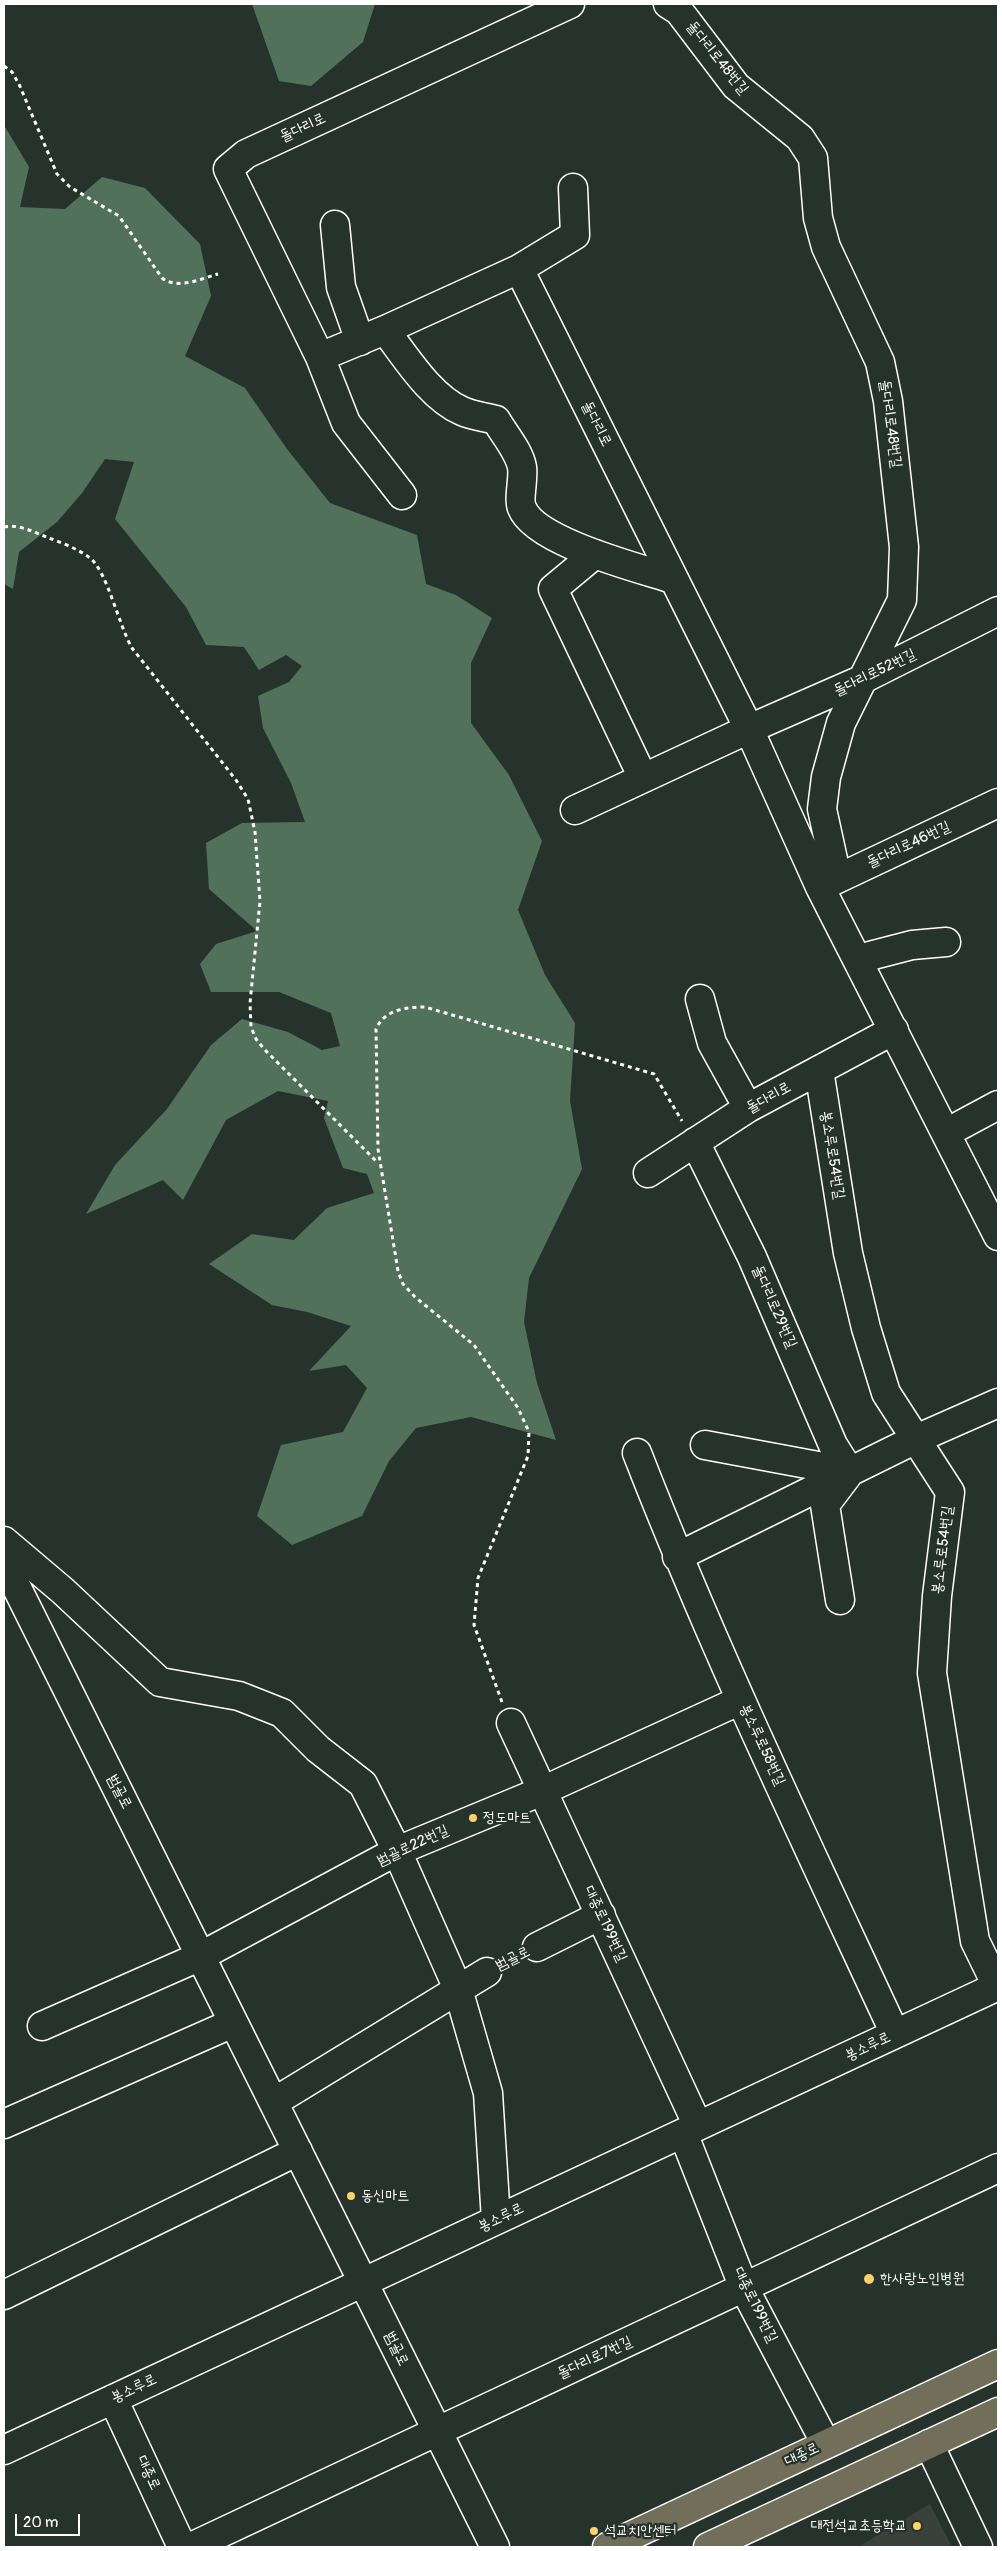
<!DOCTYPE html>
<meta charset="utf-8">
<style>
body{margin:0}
#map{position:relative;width:1002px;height:2551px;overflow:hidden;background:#26332d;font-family:Pangolin,sans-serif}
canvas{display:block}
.frame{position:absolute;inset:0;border:5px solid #fff;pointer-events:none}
.scale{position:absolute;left:15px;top:2514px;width:65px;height:22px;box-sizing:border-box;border:2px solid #fff;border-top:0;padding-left:6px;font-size:15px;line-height:18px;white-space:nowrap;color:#fff;-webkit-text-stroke:4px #26332d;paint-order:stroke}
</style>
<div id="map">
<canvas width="1002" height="2551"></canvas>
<div class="frame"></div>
<div class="scale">20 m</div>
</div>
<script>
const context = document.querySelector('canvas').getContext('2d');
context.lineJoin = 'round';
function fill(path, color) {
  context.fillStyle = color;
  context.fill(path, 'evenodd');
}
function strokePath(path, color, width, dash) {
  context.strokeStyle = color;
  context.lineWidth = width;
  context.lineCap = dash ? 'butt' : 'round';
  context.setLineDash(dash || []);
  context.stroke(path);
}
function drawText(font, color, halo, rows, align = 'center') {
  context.font = font + ' Pangolin,"Poor Story",sans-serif';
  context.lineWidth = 4.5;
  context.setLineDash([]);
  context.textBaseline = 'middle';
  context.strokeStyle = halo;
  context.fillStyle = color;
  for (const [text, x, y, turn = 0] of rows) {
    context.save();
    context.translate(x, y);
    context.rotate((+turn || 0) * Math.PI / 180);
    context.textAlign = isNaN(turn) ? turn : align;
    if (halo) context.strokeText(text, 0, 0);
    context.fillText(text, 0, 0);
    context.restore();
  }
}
const built = new Path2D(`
 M930,2504L952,2547H858Z`);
const green = new Path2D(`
 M252,4H375L363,42L311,86L279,81Z
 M4,125L29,167L20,207L65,209L102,177L145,188L200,244L211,296L185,356L245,388L287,449L330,503L417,535L426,584L456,595L492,618L471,663V723L509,775L542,841L518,910L545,975L575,1023L570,1101L582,1169L529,1278L524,1322L537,1383L556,1440L471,1417L416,1428L389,1461L362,1516L292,1545L257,1516L281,1445L343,1432L367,1388L346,1365L309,1371L351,1326L307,1312L272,1305L209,1264L252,1234L294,1240L327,1208L374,1193L367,1174L343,1168L324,1118L328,1101L278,1091L226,1120L183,1200L163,1180L86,1214L115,1165L167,1109L211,1045L242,1019L288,1032L322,1050L340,1046L331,1013L279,992H211L200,964L216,944L257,931L209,889L206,843L242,823L305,822L291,783L263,728L258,696L289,682L302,666L286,655L259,670L244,647L206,645L186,607L115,519L134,462L105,459L82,493L57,522L19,552L13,589L4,584Z`);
const path = new Path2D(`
 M4,66L12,72L19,84L57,174L70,187L119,216L162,278C178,290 200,279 218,274
 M4,527C18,524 31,531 44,536C59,542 77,548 90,558C107,571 119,626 132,648L236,780L248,799L255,832L260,901L250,1003L251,1027L256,1039L265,1050L378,1163
 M502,1702L474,1625L478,1578L528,1456L529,1432L518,1408L474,1345L415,1297L403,1284L398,1271L378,1149L376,1029C384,1010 406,1007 425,1007L654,1074L682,1121`);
const minor = new Path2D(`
 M668,4L679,11L736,86L800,138L813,158L818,218L826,247L880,362L888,401L904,547L902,600L841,723L826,777L822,809L834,864L817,879
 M335,225L341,287L360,341
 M519,269L749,729L820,887L998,1236
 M385,330C406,357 430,397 462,411C473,416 485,417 496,420C504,434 519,451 522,467C524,478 518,499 522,508C535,542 639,568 673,579
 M320,357L385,330L519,269L575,235L573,188
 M402,495L346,423L320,357L228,169L246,154L570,4
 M595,554L553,589L643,778
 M575,810L749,729L861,680L998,611
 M820,887L998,803
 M858,959L912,945L946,942
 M700,999L712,1043L748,1108
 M819,1070L848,1253L866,1328L886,1393L950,1492L937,1596L932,1673L975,1941L997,1986
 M946,1133L998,1105
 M695,1142L752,1257L833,1445L850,1472
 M648,1173L748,1108L894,1030
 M705,1445L850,1472
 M637,1453C714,1651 806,1842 895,2034
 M4,1541L63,1591L160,1682L239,1696L282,1713L318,1749L363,1784L397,1851L458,1989L488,2093L496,2220
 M677,1557L914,1440L998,1403
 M4,1562L495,2547
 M840,1600L825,1505L847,1476
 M511,1723L698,2126
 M537,1947L601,1915
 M42,2026L201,1956L397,1851L542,1791L741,1700
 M274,2102L487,1972
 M4,2124L233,2023
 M683,2133L744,2288L826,2444
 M4,2295L298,2151
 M113,2399L182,2547
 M929,2444L978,2547
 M4,2450L998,1986
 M191,2547L998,2168`);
const major = new Path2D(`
 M607,2547L998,2364
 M708,2547L998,2412`);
const markers = [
 [473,1818,5,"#ffd166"],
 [351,2196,5,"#ffd166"],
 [869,2279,6,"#ffd166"],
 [917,2526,5,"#ffd166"],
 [594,2531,5,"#ffd166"]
];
const streetNames = [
 ["돌다리로48번길",717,58,51],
 ["돌다리로",303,128,-25],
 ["돌다리로",596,424,63],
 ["돌다리로48번길",890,424,82],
 ["돌다리로52번길",875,673,-26],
 ["돌다리로46번길",909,845,-25],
 ["돌다리로",769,1098,-29],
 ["봉소루로54번길",832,1155,81],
 ["돌다리로29번길",774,1307,66],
 ["봉소루로54번길",943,1550,-83],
 ["봉소루로58번길",762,1745,65],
 ["범골로",119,1792,63],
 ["범골로22번길",413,1846,-25],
 ["대종로199번길",605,1924,65],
 ["범골로",513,1959,-26],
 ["봉소루로",868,2047,-25],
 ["봉소루로",501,2218,-25],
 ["대종로199번길",755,2305,64],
 ["범골로",396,2349,64],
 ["돌다리로7번길",595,2358,-25],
 ["봉소루로",134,2389,-25],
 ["대종로",802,2455,-25],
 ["대종로",148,2473,65]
];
const poiNames = [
 ["정도마트",483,1818],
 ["동신마트",361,2196],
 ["한사랑노인병원",880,2279],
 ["대전석교초등학교",907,2526,"right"],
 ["석교치안센터",604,2531]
];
fill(built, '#3a403a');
fill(green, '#51715a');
strokePath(minor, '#fff', 31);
strokePath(major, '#fff', 31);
strokePath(path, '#fff', 3, [4, 4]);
strokePath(minor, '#26332d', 28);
strokePath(major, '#716e59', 28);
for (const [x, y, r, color] of markers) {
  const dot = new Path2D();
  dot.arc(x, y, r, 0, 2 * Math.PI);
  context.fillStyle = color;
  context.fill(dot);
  strokePath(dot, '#26332d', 2);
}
drawText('15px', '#fff', '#26332d', streetNames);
drawText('15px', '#fff', '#26332d', poiNames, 'left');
</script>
